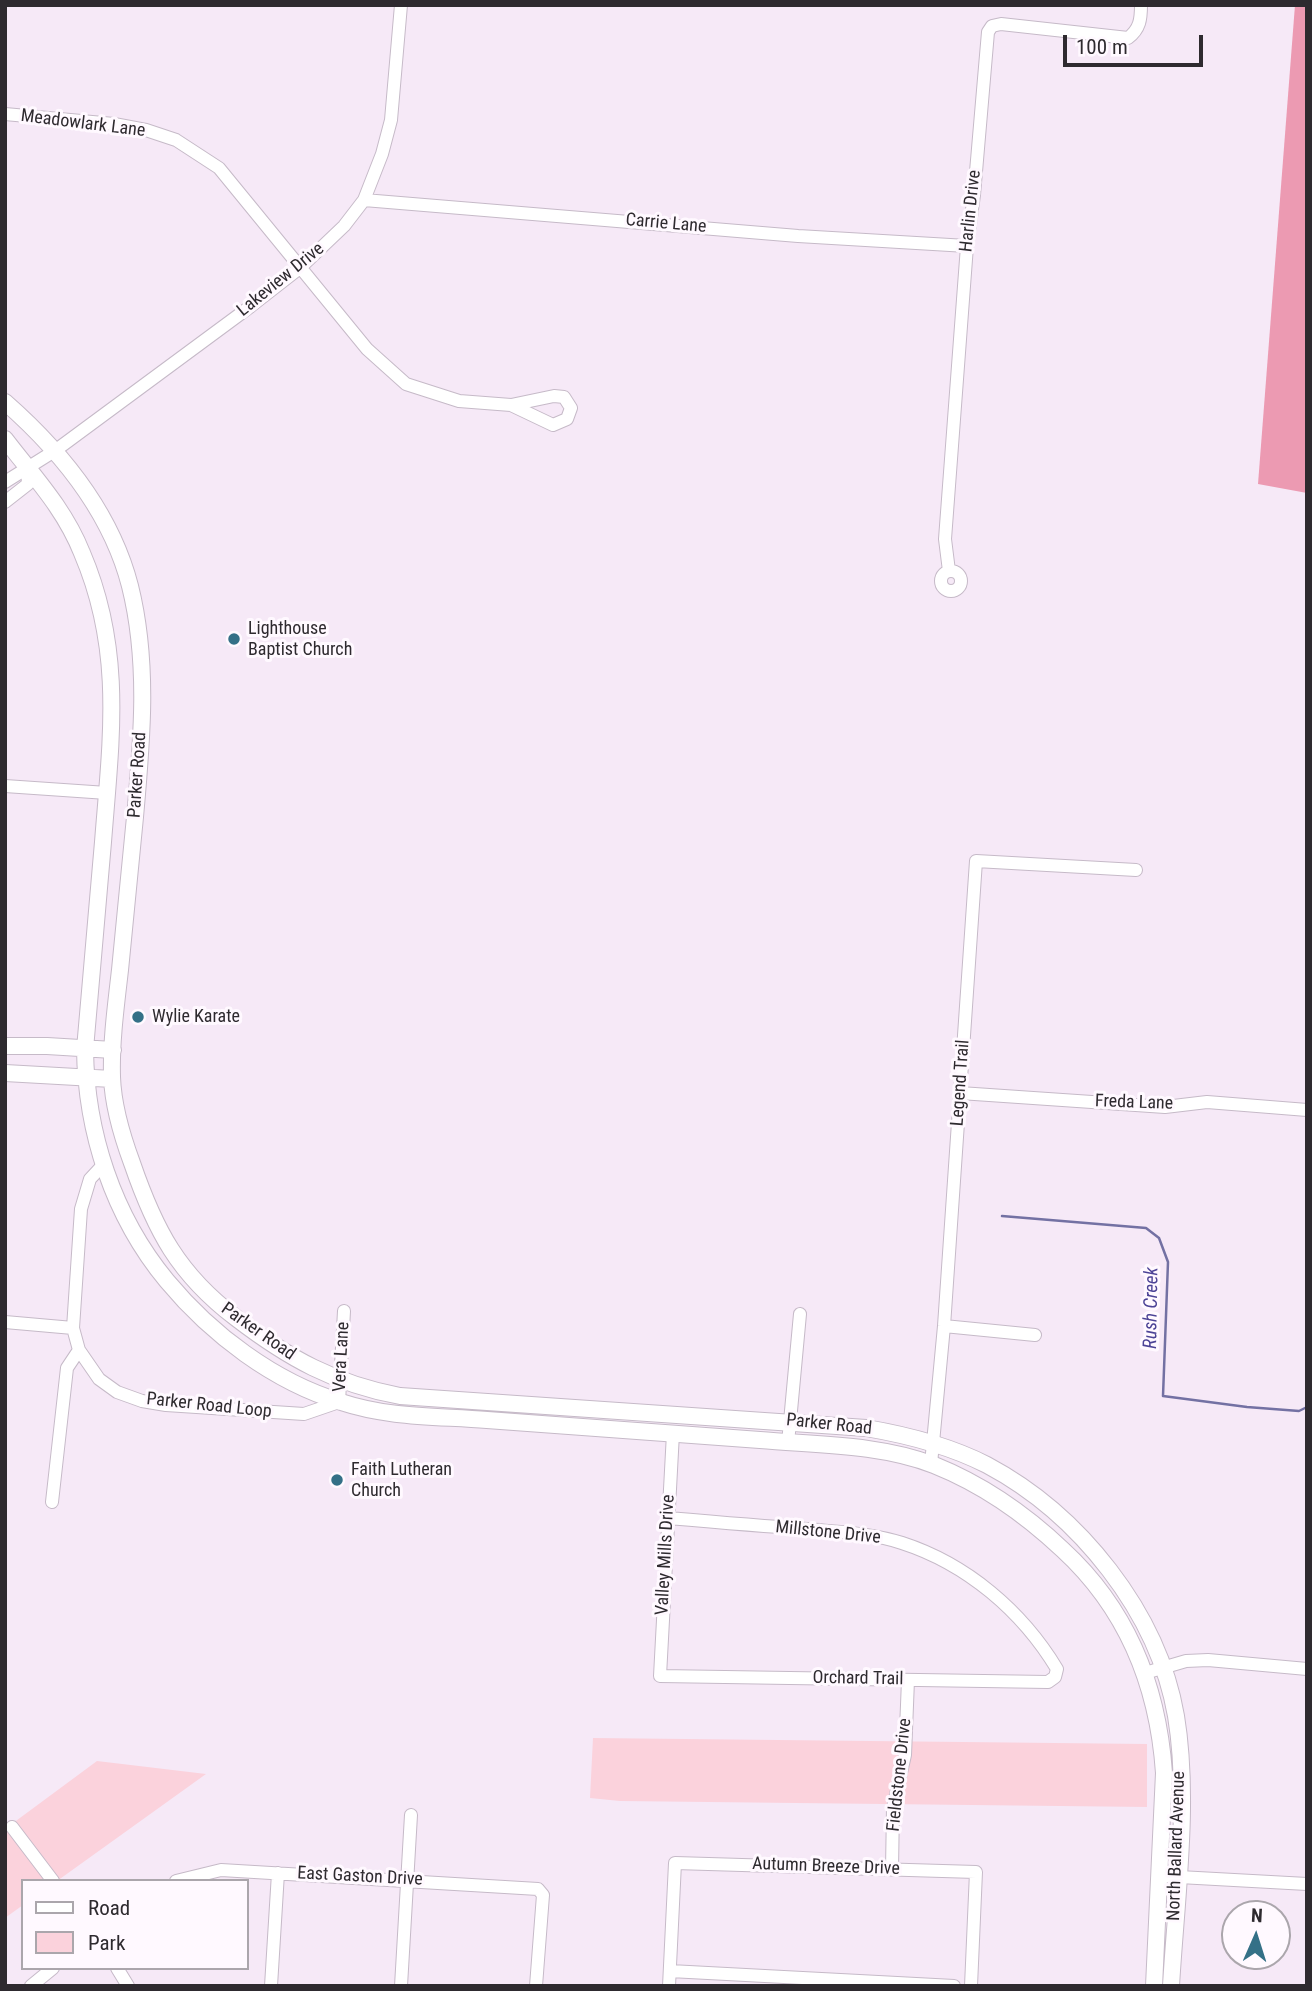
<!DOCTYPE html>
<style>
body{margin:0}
#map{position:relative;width:1312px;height:1991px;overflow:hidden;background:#f6e9f7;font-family:"Roboto Condensed",sans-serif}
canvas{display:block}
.frame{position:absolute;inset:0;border:7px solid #2e2a2f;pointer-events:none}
.legend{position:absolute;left:21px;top:1879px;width:228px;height:91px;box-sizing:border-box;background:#fff9ff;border:2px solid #aba6ac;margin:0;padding:9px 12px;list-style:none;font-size:21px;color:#2e2a2f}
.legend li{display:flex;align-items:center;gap:14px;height:35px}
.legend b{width:35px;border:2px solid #aba6ac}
.north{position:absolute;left:1221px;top:1900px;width:70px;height:70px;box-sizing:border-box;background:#fff9ff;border:2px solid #aba6ac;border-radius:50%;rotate:3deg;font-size:19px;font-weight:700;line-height:28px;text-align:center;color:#2e2a2f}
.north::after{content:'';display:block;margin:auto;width:24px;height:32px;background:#347087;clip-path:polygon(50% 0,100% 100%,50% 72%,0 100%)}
.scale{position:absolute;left:1063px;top:35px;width:140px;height:32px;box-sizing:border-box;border:4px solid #2e2a2f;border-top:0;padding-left:9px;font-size:21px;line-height:24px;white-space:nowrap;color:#2e2a2f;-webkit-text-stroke:5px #fff9ff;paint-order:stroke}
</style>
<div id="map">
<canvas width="1312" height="1991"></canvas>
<div class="frame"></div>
<ul class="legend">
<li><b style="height:9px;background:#fff"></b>Road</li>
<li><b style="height:19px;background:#fbd2dc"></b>Park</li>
</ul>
<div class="north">N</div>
<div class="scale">100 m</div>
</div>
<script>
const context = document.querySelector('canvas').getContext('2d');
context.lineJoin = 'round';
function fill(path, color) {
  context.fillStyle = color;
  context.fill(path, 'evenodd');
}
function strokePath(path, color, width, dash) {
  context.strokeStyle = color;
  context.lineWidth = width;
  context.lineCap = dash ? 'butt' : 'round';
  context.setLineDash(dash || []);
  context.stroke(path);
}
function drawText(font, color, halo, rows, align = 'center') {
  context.font = font + ' "Roboto Condensed",sans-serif';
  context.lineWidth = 6;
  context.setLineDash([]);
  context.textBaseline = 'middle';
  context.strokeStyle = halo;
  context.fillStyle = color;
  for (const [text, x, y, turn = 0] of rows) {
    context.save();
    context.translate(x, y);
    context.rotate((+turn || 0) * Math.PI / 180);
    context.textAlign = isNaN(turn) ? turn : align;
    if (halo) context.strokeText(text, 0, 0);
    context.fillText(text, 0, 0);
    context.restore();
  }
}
const green = new Path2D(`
 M593,1738L1147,1744V1807L620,1801L590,1798Z
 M97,1761L206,1774L57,1881H23V1905L5,1918V1829Z`);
const forest = new Path2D(`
 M1295,5H1307V493L1258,484Z`);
const stream = new Path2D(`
 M1002,1216L1146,1228L1159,1238L1168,1262L1163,1396L1247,1407L1299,1411L1307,1407`);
const minor = new Path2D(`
 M5,114L114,124L146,130L176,140L219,168L367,349L406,384L459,401L511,405L554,396L564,397L571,408L567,419L553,425L511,405
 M364,200L798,236L967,246
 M5,482L56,450L251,306L301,267L344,226L364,200L382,154L391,120L401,5
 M5,502L28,484L27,467
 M949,571L945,539L967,246L974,195L988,32L992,26L1001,24L1128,38C1140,29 1141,19 1141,5
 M941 581a10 10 0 1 1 20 0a10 10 0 1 1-20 0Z
 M5,786L107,793
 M960,1093L1165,1107L1207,1102L1307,1110
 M103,1165L90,1179L81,1209L73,1328L79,1350L99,1379L117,1392L142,1401L166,1405L304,1414L339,1402L344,1311
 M5,1322L73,1328
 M944,1326L1035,1335
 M788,1443L800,1314
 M931,1464L944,1326L976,861L1136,870
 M52,1502L67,1368L79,1350
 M668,1518C714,1522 761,1526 807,1529C838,1532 872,1533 902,1543C967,1564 1022,1611 1057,1669L1055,1677L1048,1682L660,1676L673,1433
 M1145,1673L1186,1661L1208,1660L1307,1669
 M12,1827L53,1881
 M892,1869L893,1808L905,1755L908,1680
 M1161,1876L1307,1884
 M176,1881L221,1870L538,1889L543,1895L536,1986
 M117,1968L128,1986
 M670,1971L954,1986
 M31,1986L53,1968
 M271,1986L278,1873
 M401,1986L411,1815
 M669,1986L675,1863L976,1872L971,1986`);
const major = new Path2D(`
 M5,402C62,452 111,512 130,586C149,662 142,739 135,817C130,868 125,919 120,970C116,1005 111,1041 112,1077C113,1106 122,1136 132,1163C155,1230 178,1274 236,1318C288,1358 335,1384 400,1396L866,1428C907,1435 950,1446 987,1465C1079,1514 1158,1612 1176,1716C1190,1800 1176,1900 1171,1986
 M5,439C34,477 64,508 82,553C124,651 111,739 103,842C97,911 91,980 85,1049C86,1132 113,1216 167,1281C211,1334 274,1382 341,1402C389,1418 437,1416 487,1420C578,1426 669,1433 760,1440C817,1445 880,1444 934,1465C984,1485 1025,1514 1063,1550C1127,1609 1158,1686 1164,1773L1154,1986
 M5,1046H47L113,1050
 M5,1073L112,1079`);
const markers = [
 [234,639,7,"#347087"],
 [138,1017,7,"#347087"],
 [337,1480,7,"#347087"]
];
const streetNames = [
 ["Meadowlark Lane",83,124,7],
 ["Harlin Drive",971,211,-84],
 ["Carrie Lane",666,224,5],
 ["Lakeview Drive",281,280,-39],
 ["Parker Road",138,775,-86],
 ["Legend Trail",961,1083,-86],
 ["Freda Lane",1134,1103,2],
 ["Parker Road",258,1332,35],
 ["Vera Lane",342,1357,-87],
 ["Parker Road Loop",209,1406,6],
 ["Parker Road",829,1425,6],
 ["Millstone Drive",828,1533,6],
 ["Valley Mills Drive",666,1555,-87],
 ["Orchard Trail",858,1679,1],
 ["Fieldstone Drive",900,1775,-84],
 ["North Ballard Avenue",1177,1846,-88],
 ["Autumn Breeze Drive",826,1867,2],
 ["East Gaston Drive",360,1877,3]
];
const poiNames = [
 ["Lighthouse",248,629],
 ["Baptist Church",248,650],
 ["Wylie Karate",152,1017],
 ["Faith Lutheran",351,1470],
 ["Church",351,1491]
];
const waterNames = [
 ["Rush Creek",1152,1308,-89]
];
fill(green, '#fbd2dc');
fill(forest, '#ec9ab2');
strokePath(stream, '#7371a3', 2.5);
strokePath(minor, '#c6bac8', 14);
strokePath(major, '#c6bac8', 18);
strokePath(minor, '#fff', 12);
strokePath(major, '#fff', 16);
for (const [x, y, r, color] of markers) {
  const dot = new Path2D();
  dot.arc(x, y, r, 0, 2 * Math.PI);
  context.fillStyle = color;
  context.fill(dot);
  strokePath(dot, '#fff9ff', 2.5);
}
drawText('18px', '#2e2a2f', '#fff9ff', streetNames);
drawText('18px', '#2e2a2f', '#fff9ff', poiNames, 'left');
drawText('italic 19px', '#4c4396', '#fff9ff', waterNames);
</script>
